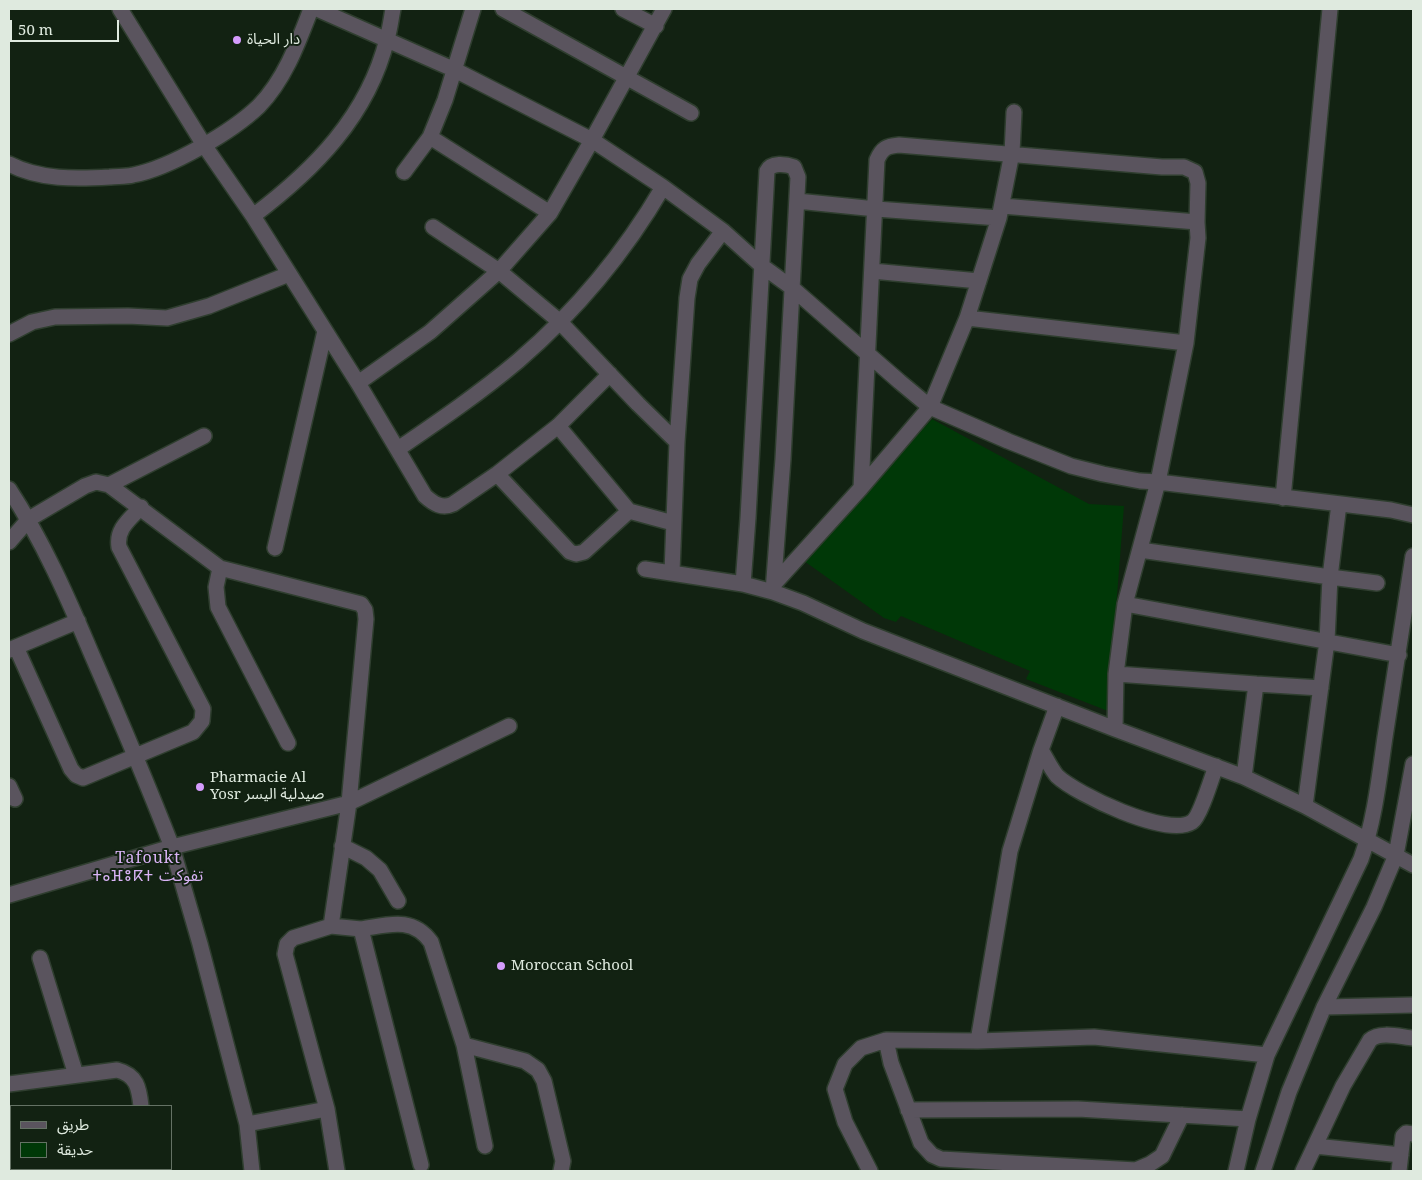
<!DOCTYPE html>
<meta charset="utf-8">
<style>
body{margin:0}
#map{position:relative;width:1422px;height:1180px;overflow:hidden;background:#122212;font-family:"Noto Serif","Noto Sans Arabic",serif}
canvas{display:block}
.frame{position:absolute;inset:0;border:10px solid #dfeadf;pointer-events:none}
.legend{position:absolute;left:10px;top:1105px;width:162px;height:65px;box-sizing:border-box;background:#122212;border:1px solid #647264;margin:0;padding:6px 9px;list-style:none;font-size:15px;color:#dfeadf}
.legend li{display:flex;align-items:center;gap:10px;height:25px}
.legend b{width:25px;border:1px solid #647264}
.scale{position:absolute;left:10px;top:20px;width:109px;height:22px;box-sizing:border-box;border:2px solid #dfeadf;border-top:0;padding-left:6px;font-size:15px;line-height:18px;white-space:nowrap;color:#dfeadf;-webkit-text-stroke:4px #122212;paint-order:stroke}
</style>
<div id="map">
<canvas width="1422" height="1180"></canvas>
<div class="frame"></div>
<ul class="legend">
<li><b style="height:6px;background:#5a545e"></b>طريق</li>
<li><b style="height:14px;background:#003807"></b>حديقة</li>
</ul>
<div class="scale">50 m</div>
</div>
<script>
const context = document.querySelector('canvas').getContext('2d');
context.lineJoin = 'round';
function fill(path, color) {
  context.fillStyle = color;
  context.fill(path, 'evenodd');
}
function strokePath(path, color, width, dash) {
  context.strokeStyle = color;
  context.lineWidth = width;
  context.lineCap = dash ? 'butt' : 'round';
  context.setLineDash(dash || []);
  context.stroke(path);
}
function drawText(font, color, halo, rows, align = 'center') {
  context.font = font + ' "Noto Serif","Noto Sans Arabic","Noto Sans Tifinagh",serif';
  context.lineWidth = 4;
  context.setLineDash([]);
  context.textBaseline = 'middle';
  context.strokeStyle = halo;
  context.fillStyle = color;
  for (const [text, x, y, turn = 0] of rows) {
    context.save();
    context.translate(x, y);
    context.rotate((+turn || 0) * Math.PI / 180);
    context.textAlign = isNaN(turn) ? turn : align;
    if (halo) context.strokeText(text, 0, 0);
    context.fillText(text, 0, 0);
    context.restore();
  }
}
const green = new Path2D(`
 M932,419L1089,504L1124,506L1108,711L1026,679L1030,671L901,616L896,622L884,618L804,561Z`);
const minor = new Path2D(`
 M120,9L204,145L253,216L358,383L425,496C434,504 442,509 453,504L497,474L558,426L610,374
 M317,9L455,70L592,140L663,187L723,231L762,266L791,287L900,382L930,407L1008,441L1071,466L1103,474L1140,481L1158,482L1391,510L1413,515
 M503,9L691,113
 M623,9L656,26
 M430,137L550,213
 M9,164C40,180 76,179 110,177C117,176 125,177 133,175C170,168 232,132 259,106C285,79 298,43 311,9
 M404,172L430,137L445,100L473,9
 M797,201L876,209L999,218
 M1002,206L1197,222
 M253,216C314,170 368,116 387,39C390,29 391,19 393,9
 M433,227L499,271L559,321L638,404L677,442
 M872,271L979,281
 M967,318L1186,343
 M9,334L32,322L55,317L128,316L167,318L209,306L289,274
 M358,383L430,332L499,271L550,213L592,140L664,9
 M398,449C439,421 480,393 518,361C575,312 625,252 663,187
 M497,474L570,552L576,554L584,552L629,511L558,426
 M109,485L204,436
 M861,488L877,160C882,148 887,146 899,145L1162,167H1184L1195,172L1198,183L1197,222L1198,238L1186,343L1158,482L1125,604L1116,674L1115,729
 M9,489C43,541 68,598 92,655C120,719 147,783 172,847L349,803L366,619L365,610L361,604L220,568L109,485L96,482L85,486L29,519L9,542
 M1283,498L1330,9
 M1339,504L1330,577L1377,583
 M629,511L673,523
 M275,548L325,331
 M1140,550L1330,577L1327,641L1305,806
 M220,568L216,587L218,607L288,743
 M645,569L743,584L773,592L803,603L863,631L1115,729L1244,777L1305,806L1413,865
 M672,572L677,442L687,298L690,279L698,264L723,231
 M775,583L861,488L930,407L967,318L999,218L1012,153L1014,112
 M743,584L748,518L767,171C771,162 786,164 794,167L798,177L783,459L773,592
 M1125,604L1399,655
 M16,647L71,769L76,775L83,778L193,732L202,721L203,709L119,547C116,529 129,520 141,507
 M9,650L78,621
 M1116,674L1256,684L1244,777
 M1256,684L1321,688
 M1057,706L1041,750C1046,758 1051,769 1057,776C1076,794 1167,838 1192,822C1200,817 1212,777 1216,766
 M9,786L15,799
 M342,846L366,858L380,870L398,901
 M9,895L172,847L200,944L247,1124L252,1171
 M331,926L361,929L421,1165
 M361,929C388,925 412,916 431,942L464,1045L485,1146
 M40,958L76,1075
 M1324,1007L1413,1005
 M978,1041L1010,851L1041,750
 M464,1045L525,1061L538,1070L544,1081L563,1161L561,1171
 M9,1084L117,1070C137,1075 139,1088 141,1106
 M908,1110L1078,1109L1248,1119
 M1182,1115L1162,1156L1150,1164L1136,1170L941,1159L932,1155L921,1143L891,1063L886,1040L978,1041L1094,1037L1267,1055
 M247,1124L327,1109
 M1315,1146L1401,1155
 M146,1169L147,1171
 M337,1171L327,1109L285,954L287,944L293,938L331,926L349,803L509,726
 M870,1171L845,1122L835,1089L845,1064L861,1048L886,1040
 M1236,1171L1248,1119L1267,1055L1361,859C1375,819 1379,778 1385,737C1394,677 1404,617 1413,556
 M1263,1171L1289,1092L1324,1007L1374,907L1396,855L1413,764
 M1303,1171L1343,1086L1370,1040C1380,1031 1401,1037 1413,1038
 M1399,1171L1403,1136L1406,1133L1413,1134`);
const markers = [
 [237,40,5,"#d49cfc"],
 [200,787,5,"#d49cfc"],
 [501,966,5,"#d49cfc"]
];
const poiNames = [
 ["دار الحياة",247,40],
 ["Pharmacie Al",210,778],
 ["Yosr صيدلية اليسر",210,795],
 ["Moroccan School",511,966]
];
const neighbourhoodNames = [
 ["Tafoukt",148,858],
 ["ⵜⴰⴼⵓⴽⵜ تفوكت",148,876]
];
fill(green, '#003807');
strokePath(minor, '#2f3e2f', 18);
strokePath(minor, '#5a545e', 15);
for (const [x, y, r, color] of markers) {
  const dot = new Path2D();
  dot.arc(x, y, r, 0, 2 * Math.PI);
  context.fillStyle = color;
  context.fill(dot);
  strokePath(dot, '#122212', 2);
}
drawText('15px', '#dfeadf', '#122212', poiNames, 'left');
context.letterSpacing = '1px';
drawText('16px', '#d9b3f6', '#122212', neighbourhoodNames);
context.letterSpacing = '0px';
</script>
